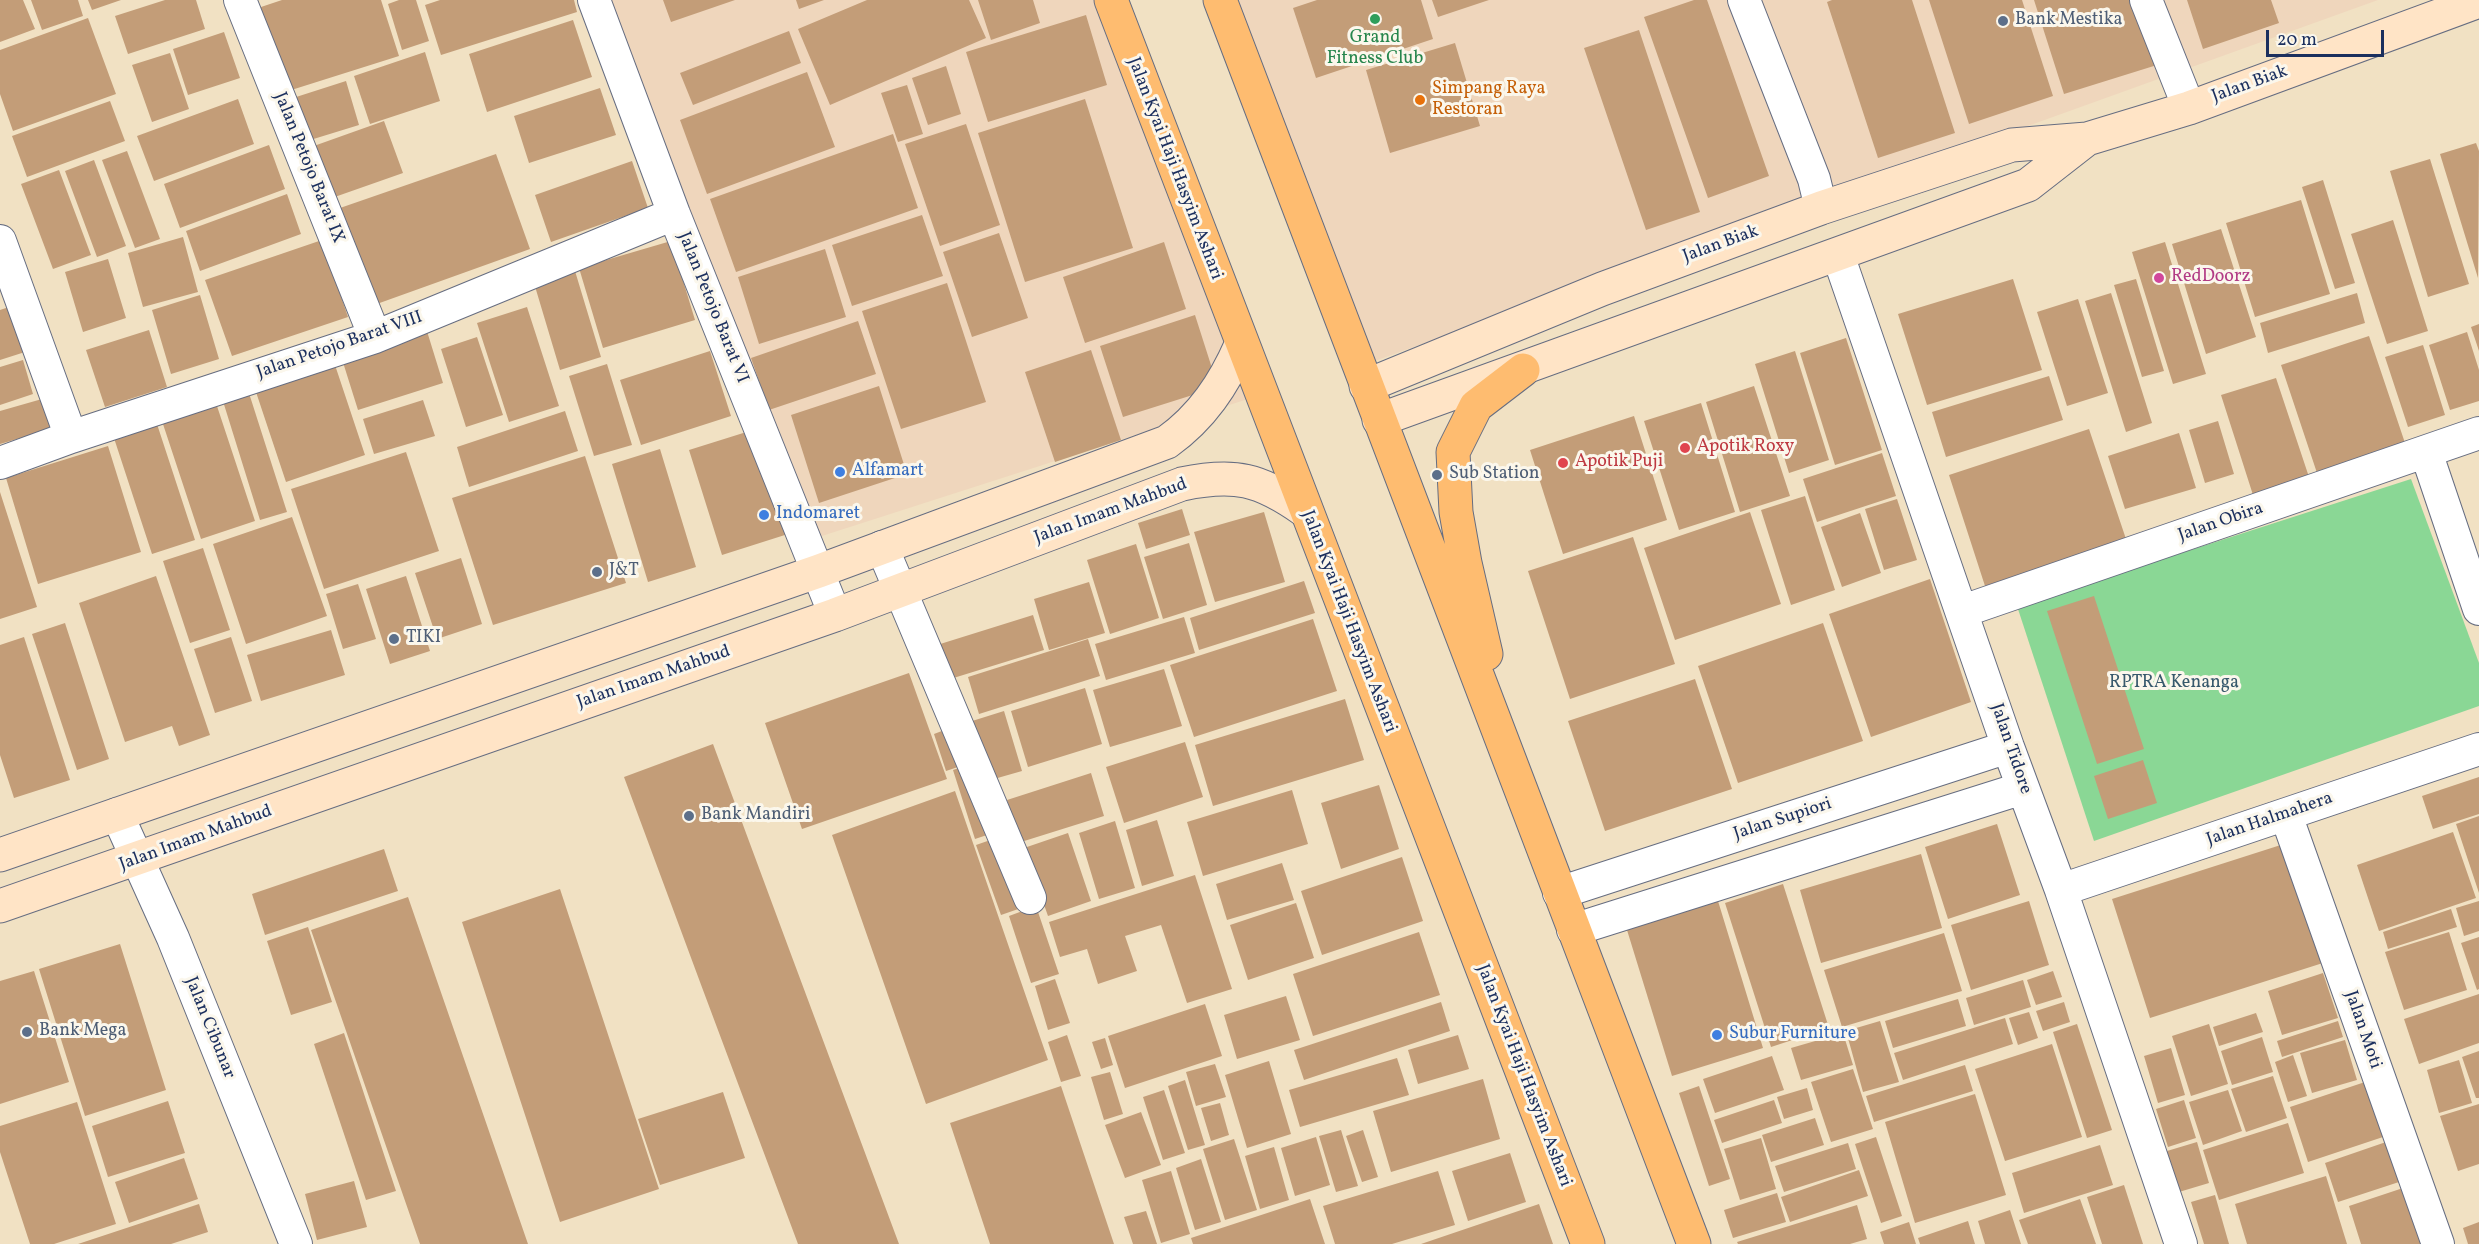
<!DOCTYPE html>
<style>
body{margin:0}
#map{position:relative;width:2479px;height:1244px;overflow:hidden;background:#f1e1c3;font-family:Vollkorn,serif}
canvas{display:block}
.scale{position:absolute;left:2266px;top:30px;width:118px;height:27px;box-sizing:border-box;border:3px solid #1b2f5e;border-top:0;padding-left:8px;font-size:18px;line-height:21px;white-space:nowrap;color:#1b2f5e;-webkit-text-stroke:4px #fbf7ec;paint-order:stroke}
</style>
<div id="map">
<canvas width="2479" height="1244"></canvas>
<div class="scale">20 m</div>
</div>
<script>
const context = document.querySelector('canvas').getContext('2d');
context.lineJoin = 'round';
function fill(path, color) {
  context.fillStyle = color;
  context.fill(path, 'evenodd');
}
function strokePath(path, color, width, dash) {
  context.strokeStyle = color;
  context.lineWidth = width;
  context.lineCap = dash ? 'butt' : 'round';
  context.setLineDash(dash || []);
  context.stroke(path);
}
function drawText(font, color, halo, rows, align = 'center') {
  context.font = font + ' Vollkorn,serif';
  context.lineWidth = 6;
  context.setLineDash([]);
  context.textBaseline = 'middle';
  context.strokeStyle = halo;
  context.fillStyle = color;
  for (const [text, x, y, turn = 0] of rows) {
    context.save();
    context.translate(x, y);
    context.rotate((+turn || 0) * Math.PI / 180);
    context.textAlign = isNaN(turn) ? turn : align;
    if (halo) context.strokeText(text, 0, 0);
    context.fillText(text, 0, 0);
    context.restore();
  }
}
const built = new Path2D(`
 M579,0H1096L1248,399L797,544Z
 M1238,0H2378L1372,362Z`);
const green = new Path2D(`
 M2411,479L2479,663V706L2094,841L2017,606Z`);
const building = new Path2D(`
 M0,0H23L35,29L0,42Z
 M31,0H78L83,16L42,30Z
 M88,0H121L92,10Z
 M165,0H196L205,29L128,54L115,16Z
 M282,0H381L399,56L285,92L258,8Z
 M399,0H416L429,41L402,50L388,4Z
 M440,0H574L577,12L441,55L425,5Z
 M663,0H735L671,22Z
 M796,0H824L799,9Z
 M867,0H969L986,38L830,105L798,29Z
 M978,0H1033L1040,23L991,40Z
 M1317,0H1421L1433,39L1316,78L1293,8Z
 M1432,0H1489L1438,17Z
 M1694,0H1707L1769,176L1708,198L1644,17Z
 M1832,0H1912L1955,133L1878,158L1827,2Z
 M1929,0H2022L2053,96L1969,124Z
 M2034,0H2136L2157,65L2064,94Z
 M2187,0H2271L2279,23L2203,49Z
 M1086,15L1107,85L988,122L966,52Z
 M88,18L116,94L13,131L0,94V50Z
 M573,20L592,77L487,112L469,54Z
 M1639,30L1700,212L1646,230L1584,48Z
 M789,31L801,63L693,105L680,73Z
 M224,32L240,78L188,95L173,49Z
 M1455,43L1480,126L1390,153L1366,70Z
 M425,52L440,101L370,124L354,76Z
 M170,53L189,109L152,122L132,65Z
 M946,66L961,114L928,125L912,78Z
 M807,72L835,147L707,194L680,120Z
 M346,81L359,125L307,141L293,98Z
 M907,85L923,134L898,142L881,93Z
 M600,88L616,135L529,163L514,116Z
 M238,99L254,144L154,181L137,136Z
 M1085,99L1133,248L1025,282L978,133Z
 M110,101L125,141L27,177L12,136Z
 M384,121L403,173L329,199L311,147Z
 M966,124L1000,225L940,246L905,144Z
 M893,134L918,208L736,272L710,199Z
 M2476,143L2479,151L2478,278L2440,154Z
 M269,145L285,189L180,228L164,184Z
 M127,151L160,239L135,248L102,160Z
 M496,154L530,249L374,305L340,208Z
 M2430,159L2469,284L2428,297L2390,171Z
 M94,160L126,246L97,257L65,171Z
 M632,161L648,208L551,242L535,195Z
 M59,170L91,255L53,269L21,184Z
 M2323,180L2355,283L2335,289L2302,187Z
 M287,194L301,234L200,271L186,231Z
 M2301,200L2330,294L2255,317L2226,223Z
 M922,215L943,276L852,306L832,245Z
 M2393,220L2428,331L2387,344L2351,234Z
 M2221,229L2256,337L2206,354L2172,244Z
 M999,233L1028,318L972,337L943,252Z
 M183,237L198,292L143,307L128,253Z
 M322,240L348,317L232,356L205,280Z
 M671,241L695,320L603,348L579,268Z
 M1164,242L1186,309L1085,343L1063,277Z
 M2165,242L2206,374L2173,384L2132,252Z
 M825,249L846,317L759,344L738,277Z
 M108,259L126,318L83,332L65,272Z
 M575,271L601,357L560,370L534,283Z
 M2013,279L2042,370L1927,405L1898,314Z
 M2136,279L2164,371L2142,377L2114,285Z
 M947,283L986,402L901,429L862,311Z
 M2111,293L2152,423L2126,432L2085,301Z
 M2357,293L2365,323L2268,353L2260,323Z
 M200,295L219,359L171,374L152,310Z
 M2078,299L2108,393L2067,406L2037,312Z
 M9,307L25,352L0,360V310Z
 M527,307L559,406L509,422L477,323Z
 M1195,315L1218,387L1123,417L1100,346Z
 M858,321L876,374L769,410L751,358Z
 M2479,324V351L2471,327Z
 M426,328L443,383L358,410L341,356Z
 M149,330L167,387L105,407L86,350Z
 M2467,332L2479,370V401L2450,410L2429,345Z
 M2369,336L2405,443L2317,473L2281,365Z
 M477,337L503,415L466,427L441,349Z
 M1846,338L1882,450L1835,465L1800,353Z
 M2423,345L2445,415L2408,427L2385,357Z
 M1091,350L1121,440L1055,462L1025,372Z
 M710,351L731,416L641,445L620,380Z
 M1795,351L1829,460L1789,473L1755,364Z
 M333,359L365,455L286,482L254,386Z
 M23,360L33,394L0,405V367Z
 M607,364L632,445L594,456L569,376Z
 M2049,376L2063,420L1946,457L1932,412Z
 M2276,378L2309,477L2253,495L2221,395Z
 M879,386L907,474L819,503L791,415Z
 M1754,386L1790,496L1740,512L1706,402Z
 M248,390L287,512L260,520L222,398Z
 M42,399L51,429L0,444V411Z
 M215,400L255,521L201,539L161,418Z
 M423,400L435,436L374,454L363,419Z
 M1701,403L1735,512L1679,530L1644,421Z
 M565,411L578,451L469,487L457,447Z
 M1634,416L1667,520L1563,554L1530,450Z
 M155,418L195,540L152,554L112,432Z
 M2218,421L2234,474L2205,483L2189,430Z
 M756,429L788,534L722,555L689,450Z
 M2089,429L2126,539L1985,586L1949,475Z
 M2179,433L2196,488L2125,509L2108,456Z
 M108,446L141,552L38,584L6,478Z
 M660,449L696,567L648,582L612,464Z
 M406,452L439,551L324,589L291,489Z
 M1882,453L1896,496L1817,522L1803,479Z
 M585,456L626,583L493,625L452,498Z
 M0,492L37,607L0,619Z
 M1805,496L1835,590L1791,605L1761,510Z
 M1897,499L1917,560L1884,570L1865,509Z
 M1182,509L1190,535L1146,549L1138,523Z
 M1264,512L1285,582L1215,602L1194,532Z
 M1750,512L1781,604L1675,640L1644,548Z
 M1860,513L1881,573L1842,587L1821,527Z
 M292,517L327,616L246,644L213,544Z
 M1633,537L1675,664L1570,699L1528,571Z
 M1189,543L1207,605L1163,619L1144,557Z
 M1136,544L1159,618L1110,634L1087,560Z
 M203,548L230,630L190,643L163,561Z
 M461,558L482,624L437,639L415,573Z
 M156,576L210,735L179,746L172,726L125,742L79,603Z
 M406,576L430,651L390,664L366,589Z
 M1930,579L1971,702L1871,737L1829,614Z
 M1304,581L1315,613L1199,650L1190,618Z
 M1089,582L1105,633L1049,650L1034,599Z
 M358,584L376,639L343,649L326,594Z
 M2094,596L2144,749L2097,764L2047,611Z
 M1033,615L1044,650L947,680L937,645Z
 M1184,617L1195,653L1106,680L1095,644Z
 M1313,619L1337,691L1194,737L1170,665Z
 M65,623L109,759L77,770L32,634Z
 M1823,623L1863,741L1738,783L1698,666Z
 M331,630L345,675L261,701L247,655Z
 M24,637L70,780L14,798L0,755V645Z
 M231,637L252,701L215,713L194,649Z
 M1088,639L1100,676L979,714L968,677Z
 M1164,669L1182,726L1110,747L1093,690Z
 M909,673L947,779L802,829L765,723Z
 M1695,679L1732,789L1605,831L1568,721Z
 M1085,688L1102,744L1028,767L1011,711Z
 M1345,699L1364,760L1213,806L1195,745Z
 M1004,711L1022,771L987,781L969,722Z
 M955,726L967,764L946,771L934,734Z
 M1185,742L1203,797L1124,823L1106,767Z
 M713,744L789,949L899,1244H798L700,982L624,777Z
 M2143,760L2157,803L2108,819L2094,776Z
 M965,766L987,835L975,839L953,770Z
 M1091,773L1104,816L1021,842L1007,800Z
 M2479,777V814L2433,829L2422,796Z
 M1379,785L1399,849L1341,869L1321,803Z
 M1292,790L1308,844L1203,876L1187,822Z
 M955,791L1048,1060L926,1104L832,835Z
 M2479,816V893L2456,824Z
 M1157,820L1174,876L1142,886L1126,830Z
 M1115,821L1135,888L1099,899L1079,833Z
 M1997,824L2020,895L1948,919L1925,847Z
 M2453,832L2476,898L2379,931L2357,865Z
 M1068,833L1091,901L1048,916L1024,848Z
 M999,837L1024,907L1001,915L976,845Z
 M2287,843L2326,962L2150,1018L2112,899Z
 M384,849L398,891L265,935L252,894Z
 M1921,854L1942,928L1821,963L1800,890Z
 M1402,857L1423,921L1322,955L1301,891Z
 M1282,863L1294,900L1227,920L1216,884Z
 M1195,875L1232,989L1187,1003L1161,925L1125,936L1137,971L1098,984L1087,949L1060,957L1049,922Z
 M1783,884L1829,1028L1771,1047L1725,903Z
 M560,889L659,1189L560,1222L462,922Z
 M408,897L528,1244H420L311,930Z
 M1718,901L1763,1048L1672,1076L1627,930Z
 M2029,901L2049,965L1971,990L1951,925Z
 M2479,901V931L2464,936L2456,908Z
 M1296,903L1314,958L1248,980L1230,925Z
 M1036,906L1059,974L1031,983L1009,916Z
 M2451,909L2457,927L2388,949L2383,932Z
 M308,927L332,1002L291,1015L267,941Z
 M1419,932L1440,995L1313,1036L1293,974Z
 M2449,932L2467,990L2404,1010L2385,952Z
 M1944,933L1962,991L1842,1027L1824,970Z
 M2479,937V989L2477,990L2461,943Z
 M120,944L166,1090L85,1116L39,969Z
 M34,971L69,1082L0,1104V981Z
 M2053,971L2062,997L2036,1005L2027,980Z
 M2323,973L2338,1018L2282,1035L2268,991Z
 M1055,979L1070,1023L1048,1030L1035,986Z
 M2023,980L2031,1007L1974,1025L1966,998Z
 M2479,994V1043L2419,1064L2404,1019Z
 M1286,996L1300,1040L1237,1059L1224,1015Z
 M1958,999L1966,1026L1893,1048L1885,1021Z
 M1441,1002L1450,1031L1304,1080L1294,1050Z
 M2064,1002L2070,1022L2043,1031L2036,1011Z
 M1205,1004L1222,1056L1125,1088L1108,1036Z
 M2029,1012L2038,1038L2018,1045L2009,1018Z
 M2256,1013L2263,1032L2219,1046L2213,1027Z
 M2005,1018L2013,1044L1903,1080L1894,1053Z
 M1880,1021L1899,1082L1863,1092L1846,1031Z
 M2338,1021L2343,1037L2282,1057L2277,1041Z
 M2077,1024L2112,1130L2087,1138L2053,1032Z
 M2209,1024L2228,1084L2191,1096L2172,1036Z
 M344,1033L396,1191L366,1200L314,1044Z
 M1843,1033L1853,1065L1801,1080L1791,1048Z
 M1067,1035L1081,1076L1061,1082L1048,1042Z
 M1458,1035L1469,1069L1418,1084L1408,1050Z
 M2262,1037L2273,1072L2232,1085L2221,1051Z
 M1105,1038L1113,1065L1101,1069L1092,1042Z
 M2345,1040L2357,1080L2312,1093L2300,1053Z
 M2052,1044L2082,1137L2005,1161L1975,1069Z
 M2171,1048L2185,1095L2158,1103L2144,1056Z
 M2479,1051V1098H2476L2462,1057Z
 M2293,1055L2307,1096L2288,1102L2275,1062Z
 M1772,1056L1784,1090L1715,1113L1703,1079Z
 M1397,1058L1409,1095L1300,1127L1289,1090Z
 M2459,1060L2472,1103L2439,1113L2427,1070Z
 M1269,1061L1291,1134L1247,1148L1225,1075Z
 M1215,1064L1226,1097L1196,1106L1186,1072Z
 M1965,1065L1973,1091L1874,1122L1866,1096Z
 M1853,1069L1873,1129L1831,1142L1811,1082Z
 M1110,1072L1123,1114L1104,1120L1091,1077Z
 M2273,1076L2287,1118L2246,1132L2231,1089Z
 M1483,1079L1500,1139L1391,1172L1373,1111Z
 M1185,1080L1205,1145L1188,1150L1168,1086Z
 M2368,1081L2386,1136L2308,1162L2290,1107Z
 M1061,1086L1114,1244H990L950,1123Z
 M1699,1086L1730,1179L1709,1186L1679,1093Z
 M1807,1088L1813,1110L1784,1119L1777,1097Z
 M1164,1090L1185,1153L1163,1160L1143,1097Z
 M2228,1090L2242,1131L2203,1145L2189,1102Z
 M723,1092L745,1158L660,1185L638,1119Z
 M1975,1094L2006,1195L1915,1223L1885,1122Z
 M1774,1100L1782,1123L1722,1143L1714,1120Z
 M2184,1100L2196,1138L2168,1147L2156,1109Z
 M168,1101L185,1153L108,1177L92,1126Z
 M77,1102L116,1224L54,1244H30L0,1152V1126Z
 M1220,1103L1229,1135L1211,1141L1201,1108Z
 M2479,1104V1164L2458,1171L2440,1116Z
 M1141,1112L1161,1165L1125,1178L1105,1125Z
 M1815,1118L1824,1145L1771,1162L1762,1135Z
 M2288,1123L2304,1173L2219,1200L2203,1150Z
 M1341,1130L1358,1186L1336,1192L1319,1136Z
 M1363,1130L1378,1177L1362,1182L1346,1136Z
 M1316,1137L1330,1185L1295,1196L1281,1148Z
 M1876,1137L1902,1216L1881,1223L1855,1144Z
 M1761,1138L1776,1189L1740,1200L1724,1149Z
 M1234,1139L1257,1210L1225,1220L1203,1149Z
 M2197,1142L2209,1183L2179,1192L2167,1151Z
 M2386,1142L2399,1182L2338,1202L2325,1163Z
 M1848,1143L1856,1169L1784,1192L1775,1166Z
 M2100,1145L2113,1185L2024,1213L2012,1173Z
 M1274,1147L1289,1200L1260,1209L1245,1156Z
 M1510,1153L1526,1202L1468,1221L1452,1171Z
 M184,1158L198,1199L129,1223L115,1182Z
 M1201,1159L1221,1222L1195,1230L1176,1168Z
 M1859,1170L1868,1196L1790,1222L1781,1197Z
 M1171,1171L1190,1234L1161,1243L1142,1180Z
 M1438,1171L1455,1225L1392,1244H1335L1323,1206Z
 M2326,1176L2347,1244H2247L2235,1204Z
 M354,1181L367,1227L317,1240L305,1194Z
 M2124,1185L2143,1244H2102L2087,1197Z
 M2406,1187L2424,1244H2361L2349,1206Z
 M1777,1193L1786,1222L1733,1238L1724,1210Z
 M2215,1195L2229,1244H2204L2191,1202Z
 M1310,1199L1325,1244H1193L1191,1238Z
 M2080,1199L2096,1244H2028L2019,1220Z
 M199,1204L208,1232L171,1244H78Z
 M1539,1204L1553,1244H1421Z
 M1857,1205L1867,1239L1850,1244H1738L1737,1242Z
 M2010,1210L2021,1244H1985L1978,1221Z
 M1146,1211L1157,1244H1133L1124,1217Z
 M1968,1221L1975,1244H1920L1918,1238Z
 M1909,1222L1916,1244H1884L1880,1232Z
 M2479,1222V1244H2468L2463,1228Z`);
const minor = new Path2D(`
 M240,0L375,337
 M594,0L674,214L835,615
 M1744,0L1814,179L1821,208
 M2146,0L2189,108
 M0,241L71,437
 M1838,255L2008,747L2061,890L2181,1244
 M2426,452L2479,609
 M0,463L71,437L375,337L674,214
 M882,547L1030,898
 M1963,611L2479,433
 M117,814L173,938L296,1244
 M2286,815L2438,1244
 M2061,890L2479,749
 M1559,893L2008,747
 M1573,930L2023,788`);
const secondary = new Path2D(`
 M1366,386L1602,289L1821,208L2012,145L2087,139L2189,108L2479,1
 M1379,420L2028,185L2087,139
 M0,855L819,571L1167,442C1202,417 1224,384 1241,345
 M0,906L835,615L1182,484C1235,473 1260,479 1304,510`);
const primary = new Path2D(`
 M1111,0L1588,1244
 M1220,0L1694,1244
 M1486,654L1465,563L1456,512L1453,452L1476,406L1523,370`);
const markers = [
 [1375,19,6,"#2e9e5b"],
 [2003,21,6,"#5c6f8a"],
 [1420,100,6,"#e8710a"],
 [2159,278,6,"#d1479c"],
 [1685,448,6,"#e0444e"],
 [1563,463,6,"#e0444e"],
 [840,472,6,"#3f7fe0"],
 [1437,475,6,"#5c6f8a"],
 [764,515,6,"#3f7fe0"],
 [597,572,6,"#5c6f8a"],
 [394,639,6,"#5c6f8a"],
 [689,816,6,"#5c6f8a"],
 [27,1032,6,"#5c6f8a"],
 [1717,1035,6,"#3f7fe0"]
];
const serviceNames = [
 ["Bank Mestika",2015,21],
 ["Sub Station",1449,475],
 ["J&T",609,572],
 ["TIKI",406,639],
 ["Bank Mandiri",701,816],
 ["Bank Mega",39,1032]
];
const leisureNames = [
 ["Grand",1375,39],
 ["Fitness Club",1375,60]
];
const streetNames = [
 ["Jalan Biak",2250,85,-20],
 ["Jalan Petojo Barat IX",308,168,68],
 ["Jalan Kyai Haji Hasyim Ashari",1174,169,69],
 ["Jalan Biak",1721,245,-20],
 ["Jalan Petojo Barat VI",712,308,68],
 ["Jalan Petojo Barat VIII",340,346,-19],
 ["Jalan Imam Mahbud",1111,512,-20],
 ["Jalan Obira",2221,523,-19],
 ["Jalan Kyai Haji Hasyim Ashari",1348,622,69],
 ["Jalan Imam Mahbud",654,678,-19],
 ["Jalan Tidore",2010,749,71],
 ["Jalan Supiori",1783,820,-18],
 ["Jalan Halmahera",2270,820,-19],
 ["Jalan Imam Mahbud",196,839,-20],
 ["Jalan Cibunar",209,1028,68],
 ["Jalan Moti",2362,1030,71],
 ["Jalan Kyai Haji Hasyim Ashari",1523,1076,69]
];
const foodNames = [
 ["Simpang Raya",1432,90],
 ["Restoran",1432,111]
];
const hotelNames = [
 ["RedDoorz",2171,278]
];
const healthNames = [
 ["Apotik Roxy",1697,448],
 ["Apotik Puji",1575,463]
];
const shopNames = [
 ["Alfamart",852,472],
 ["Indomaret",776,515],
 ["Subur Furniture",1729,1035]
];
const parkNames = [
 ["RPTRA Kenanga",2174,684]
];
fill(built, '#efd6bc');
fill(green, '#8ad795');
fill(building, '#c39d78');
strokePath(minor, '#666d81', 34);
strokePath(secondary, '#666d81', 35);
strokePath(primary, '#666d81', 35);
strokePath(minor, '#fff', 32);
strokePath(secondary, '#ffe4c6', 33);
strokePath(primary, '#febc70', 33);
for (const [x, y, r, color] of markers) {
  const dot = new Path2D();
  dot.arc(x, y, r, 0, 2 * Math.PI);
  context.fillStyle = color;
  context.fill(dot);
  strokePath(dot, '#fbf7ec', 2);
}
drawText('18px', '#4e5e75', '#fbf7ec', serviceNames, 'left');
drawText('18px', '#27864d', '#fbf7ec', leisureNames);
drawText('18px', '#1b2f5e', '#fbf7ec', streetNames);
drawText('18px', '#c56008', '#fbf7ec', foodNames, 'left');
drawText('18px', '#b23c85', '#fbf7ec', hotelNames, 'left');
drawText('18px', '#be3a42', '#fbf7ec', healthNames, 'left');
drawText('18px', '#366cbe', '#fbf7ec', shopNames, 'left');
drawText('18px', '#37596c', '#fbf7ec', parkNames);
</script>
